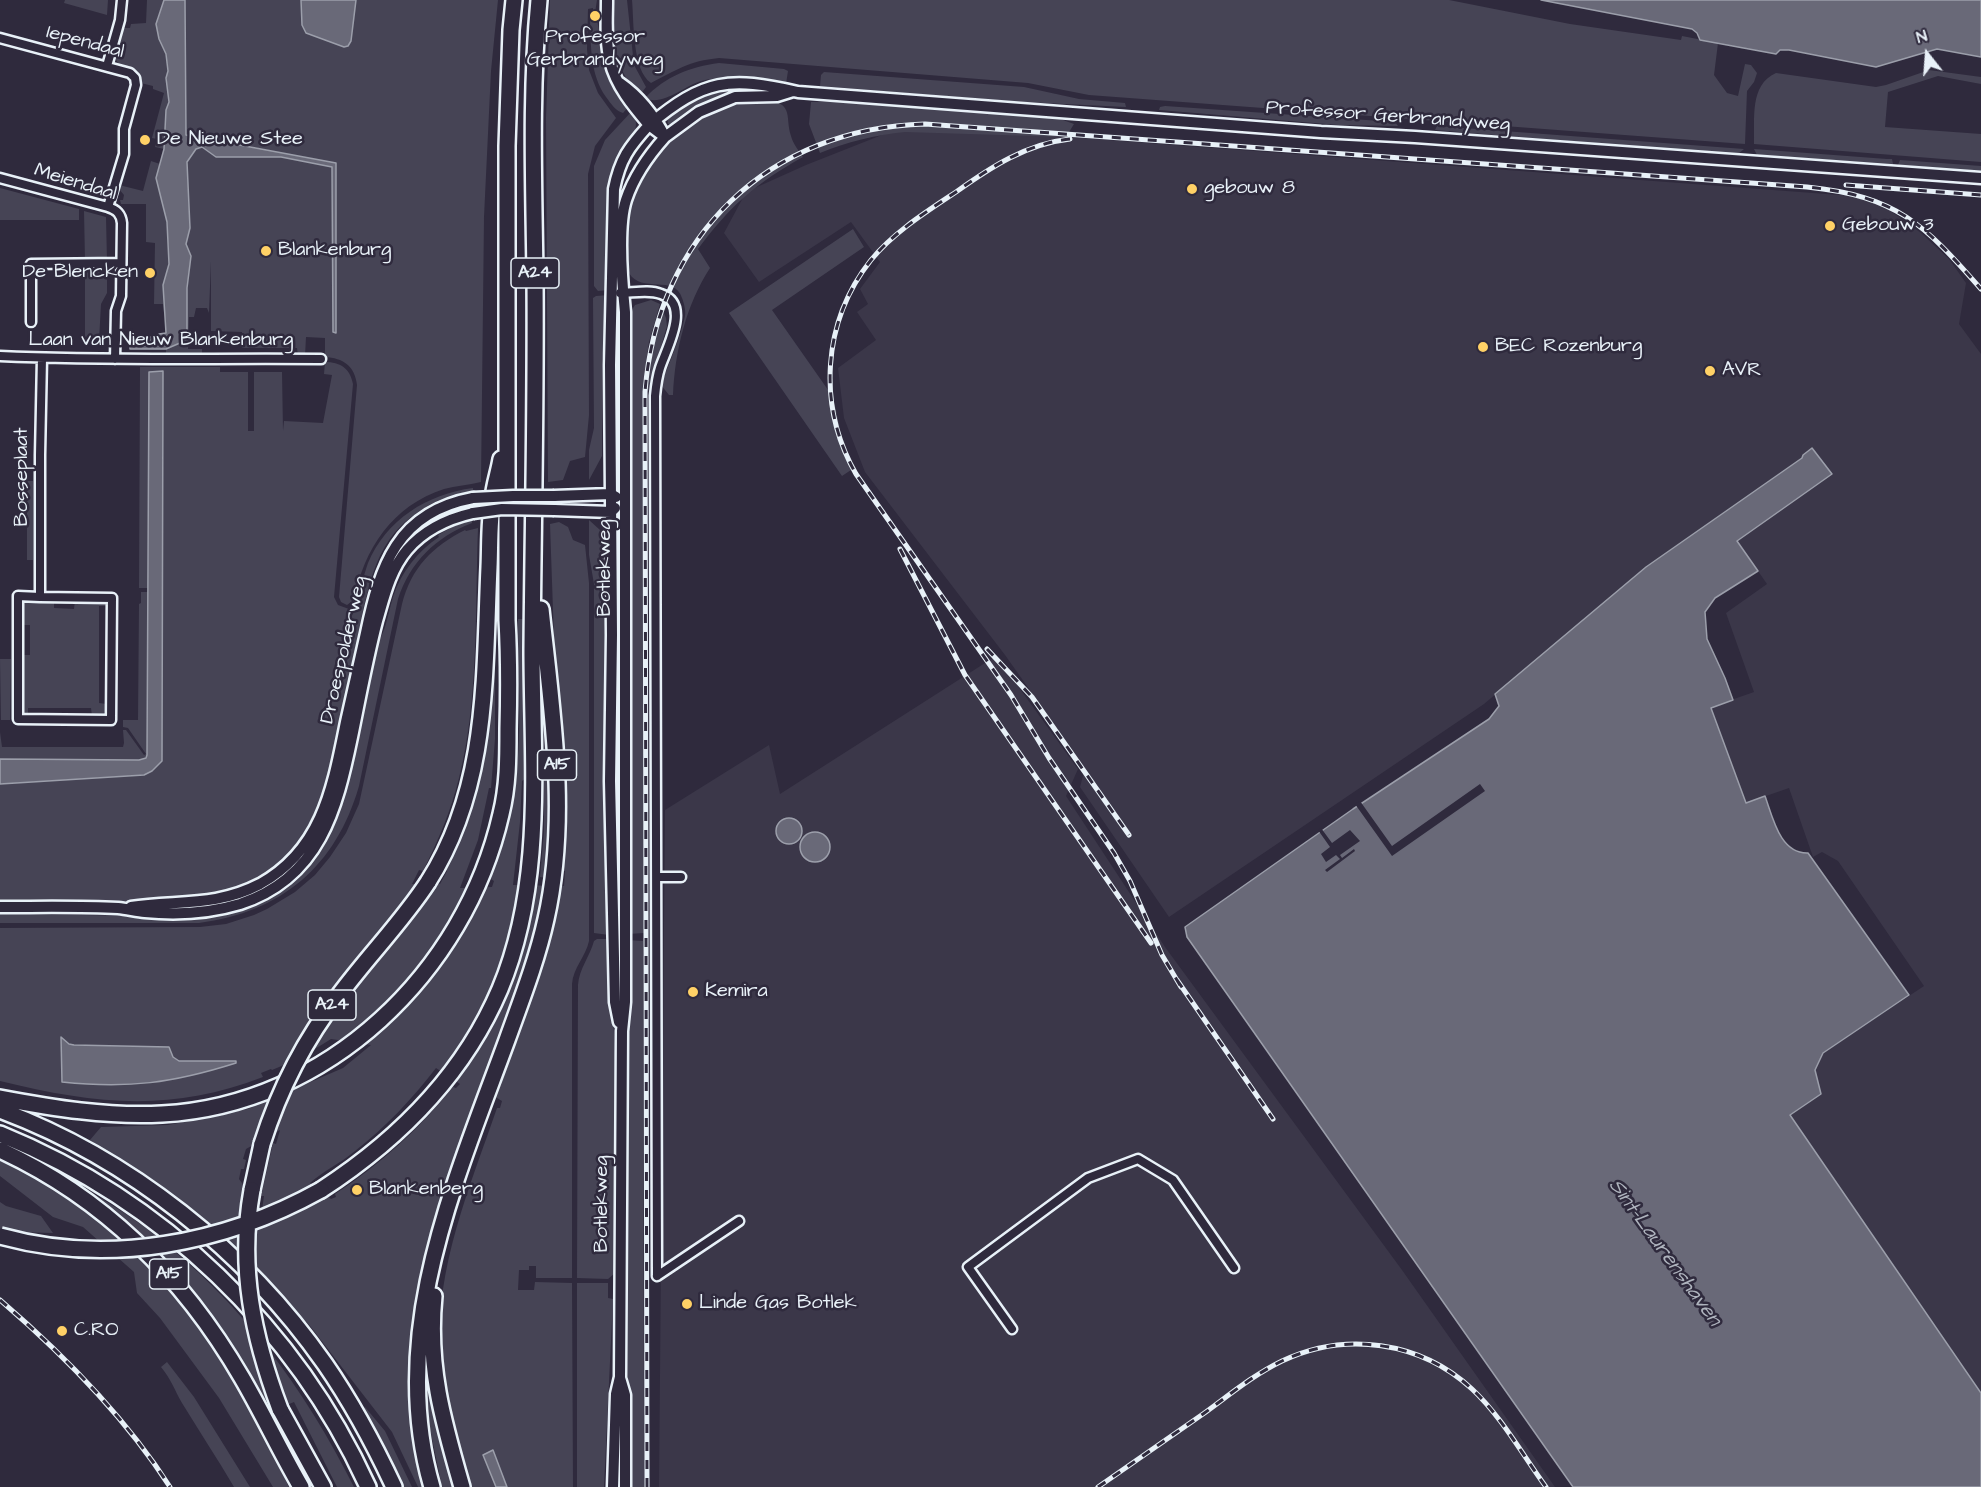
<!DOCTYPE html>
<style>
body{margin:0}
#map{position:relative;width:1981px;height:1487px;overflow:hidden;background:#2f2a3d;font-family:"Architects Daughter",sans-serif}
canvas{display:block}
.north{position:absolute;left:1897px;top:24px;width:60px;height:60px;-webkit-text-stroke:4px #2f2a3d;paint-order:stroke;rotate:343deg;font-size:16px;font-weight:700;line-height:24px;text-align:center;color:#e8f1f8}
.north::after{content:'';display:block;margin:auto;width:21px;height:27px;background:#e8f1f8;clip-path:polygon(50% 0,100% 100%,50% 72%,0 100%)}
</style>
<div id="map">
<canvas width="1981" height="1487"></canvas>
<div class="north">N</div>
</div>
<script>
const context = document.querySelector('canvas').getContext('2d');
context.lineJoin = 'round';
function fill(path, color) {
  context.fillStyle = color;
  context.fill(path, 'evenodd');
}
function strokePath(path, color, width, dash) {
  context.strokeStyle = color;
  context.lineWidth = width;
  context.lineCap = dash ? 'butt' : 'round';
  context.setLineDash(dash || []);
  context.stroke(path);
}
function drawText(font, color, halo, rows, align = 'center') {
  context.font = font + ' "Architects Daughter",sans-serif';
  context.lineWidth = 5;
  context.setLineDash([]);
  context.textBaseline = 'middle';
  context.strokeStyle = halo;
  context.fillStyle = color;
  for (const [text, x, y, turn = 0] of rows) {
    context.save();
    context.translate(x, y);
    context.rotate((+turn || 0) * Math.PI / 180);
    context.textAlign = isNaN(turn) ? turn : align;
    if (halo) context.strokeText(text, 0, 0);
    context.fillText(text, 0, 0);
    context.restore();
  }
}
const built = new Path2D(`
 M892,131L1028,134L1853,196L1884,207L1901,218L1921,233L1949,259L1966,283L1959,324L1981,354V1393L1790,1115L1821,1094L1815,1070L1823,1053L1924,986L1838,861L1822,852L1813,857L1789,788L1746,803L1711,707L1754,692L1726,613L1767,584L1737,541L1831,474L1812,449L1803,455L1802,458L1646,567L1484,704L1169,917L1080,787L1085,768L1005,655L865,472L844,418L838,368L876,340L857,312L868,304L860,289L880,262L851,222L759,282L724,233L746,192L806,165Z
 M996,656L1078,769L1066,796L1165,947L1402,1270L1555,1487H659L665,810L769,745L780,794Z`);
const green = new Path2D(`
 M65,0H108L107,15L64,3Z
 M147,0H164L157,19L159,39L166,54L168,71L166,78L169,92V102L166,110L164,149L155,147L157,139L152,138L164,93L153,89V86L141,83C139,70 131,68 119,65L115,58L122,28H130L131,24L146,23Z
 M185,0H498L491,71L484,217L481,482C468,485 456,486 444,489C392,506 364,549 354,600L347,605L341,602L339,597L357,385C355,366 343,358 325,357V338L306,337L305,356H298L297,348H242V332L211,331V261L209,313L207,308H196L194,317H189L188,349H202V356H180V353H166V349L187,340V288L191,256L186,244L190,228L187,162L196,149L202,147L216,157H281L332,166L333,332L336,164L215,139L186,135Z
 M550,0H597L595,13H593V8L588,9L587,49L589,70L598,93L616,118L595,146L588,174L589,415L585,457L570,461L563,480L548,482L546,118Z
 M613,0H627L634,65L646,87L640,95C619,74 613,52 613,23C613,15 612,7 613,0Z
 M632,0H1449L1570,24L1681,40L1682,36L1718,43L1714,75L1727,93L1738,96L1745,64L1751,65L1757,73L1754,82L1747,91L1745,144L1089,95L1028,83L719,58C688,61 677,70 651,83C632,70 634,22 632,0Z
 M590,20H597C604,54 602,80 629,106L623,113C616,111 611,104 606,97C590,74 591,47 590,20Z
 M719,63L784,69L788,71L786,84C759,81 728,74 701,81C684,86 662,107 645,98C666,76 690,67 719,63Z
 M1929,70L1981,77V84L1938,76L1888,92L1885,127L1981,134V162L1754,144C1755,119 1749,85 1776,73L1876,87L1886,85Z
 M824,72L1024,87L1079,99L1125,103L1126,107L1023,102L820,86L821,75Z
 M730,87L776,89C741,97 700,100 673,125L668,124L667,116L687,102Z
 M769,99C794,106 785,117 791,136C793,144 799,151 803,157C756,183 730,206 698,249L710,268C686,305 675,351 673,395H669L661,385C668,365 681,337 685,316C686,311 684,303 682,298C675,274 641,294 629,273C623,262 626,244 627,232C627,174 672,120 728,104C741,100 755,100 769,99Z
 M869,101L903,104L919,108L1052,116L1074,124L1066,137L905,132C875,135 847,142 820,153L809,124L811,102Z
 M1165,106L1395,122L1398,126L1338,125L1159,110L1160,107Z
 M632,111C642,127 631,140 622,153L609,290L598,291L594,286V166L605,140Z
 M1437,126L1744,149L1737,155L1435,130Z
 M1754,149L1887,159H1892L1893,164L1757,155Z
 M1900,160L1981,166V171L1898,165Z
 M151,161L160,164L156,178L167,222L169,264L163,285L166,313H164L163,304H154L155,243L146,242V204H121L120,200H123L124,195L118,188L119,185L143,191Z
 M0,188L79,209V220H0Z
 M84,211L106,217L107,261H85Z
 M853,229L864,247L772,310L833,397L841,434L854,468L842,476L729,313Z
 M85,269H107V293L101,304L99,341H85Z
 M609,295V312L602,360V456L589,480V450L594,428L593,298L596,296Z
 M651,300L660,304L649,342L643,382L644,933L628,934L630,313L635,305Z
 M663,311L666,318L667,326L647,395L653,349Z
 M325,362C340,362 350,368 353,384L334,597L338,605L349,609L357,604C361,590 363,577 368,563C386,520 427,494 473,488V494L441,503L439,500C381,528 373,566 360,625C353,659 346,693 339,728C322,804 306,872 218,893C197,898 176,898 154,898V901L0,902V784L144,775L162,761L163,371L149,588H139L140,367H220V372H248V431H254V372H282L283,431L284,421L323,423L332,375L324,374Z
 M27,481H33V560H27Z
 M472,520V523C436,537 410,562 398,599L359,786C336,866 282,912 199,923H0V914L154,916V919C180,919 206,919 231,913C355,884 349,751 375,653C377,644 382,636 385,627C388,617 390,607 393,597C401,572 418,551 439,537L438,535L454,526Z
 M589,520L600,530L607,550L609,935L594,933V584L589,555Z
 M559,522L568,527L573,540L585,545L589,583V941C586,956 573,968 572,984V1278H536V1266H529V1270H519L518,1290H534L535,1282L572,1283L573,1487H507L504,1479L483,1455L496,1487H471C458,1443 443,1399 440,1353C435,1267 470,1187 497,1108H500L502,1101L482,1089L418,1309L429,1487H418L392,1432L310,1326L270,1284L209,1230L90,1140L101,1127L168,1125L248,1109L343,1068L371,1045L331,1039C312,1051 293,1062 272,1070L271,1069L261,1073L263,1077C170,1113 94,1104 0,1081V928L200,927L226,924L254,915L267,909L295,892L315,875L330,857L346,833L359,804L402,604C411,568 433,546 465,530L466,531L478,528C475,608 479,700 459,778C451,811 438,841 423,871L419,870L412,884H440L447,871L445,869V866L468,815L481,766L491,663L495,664V739L491,788H489L478,840L460,888L492,887L494,881L491,879C501,851 510,823 514,794C523,737 518,677 518,619H524L526,778L522,781L520,822L513,885L564,886L565,871H562L566,826V776L555,668L550,524ZM436,1068L460,1084L456,1088L453,1087C419,1129 381,1164 335,1194L336,1197L331,1199L310,1183C323,1171 341,1163 355,1151C386,1127 412,1099 436,1068ZM280,1130L276,1144L273,1143L261,1196H264L262,1210L239,1179L241,1169H244L246,1160L243,1159L246,1149Z
 M141,592H149V749L146,758L139,760L0,759V732L2,747H123L124,743L123,730H126L144,755L146,754L128,728L123,727V720H138L139,604L141,603Z
 M29,600H54V608L74,609L75,600L103,602L107,606H99V703L107,704L104,714L92,716L91,708H28V715L23,713L22,655H30V625H22C22,615 19,604 29,600Z
 M0,659H11L10,720H1V724Z
 M543,675L554,792L546,878L540,877L544,831Z
 M597,939H609L615,1053L616,1251L615,1273L608,1279L577,1278L578,985C579,969 590,956 594,941Z
 M628,940L643,941L644,1487H628Z
 M0,1158C94,1204 172,1275 227,1365C251,1403 269,1446 289,1487H273L219,1398L160,1318L137,1293L134,1272L83,1227L53,1217L0,1176Z
 M74,1182C100,1198 127,1213 151,1232C240,1301 304,1387 354,1487H337L294,1402L268,1413C250,1378 232,1341 207,1310C169,1262 122,1219 74,1182Z
 M0,1202L6,1206L41,1216L53,1233L15,1232L0,1229Z
 M577,1283H608V1298L613,1299L604,1487H577Z
 M426,1353L458,1487H442L429,1424Z
 M167,1362L194,1397L250,1487H234C217,1458 199,1431 182,1403C174,1389 171,1379 161,1367Z
 M365,1407L385,1431L412,1487H404L364,1408Z`);
const water = new Path2D(`
 M164,0H185L186,135L336,163V333L333,332L332,167L281,157H216L202,147L196,149L187,162L190,228L186,244L191,256L187,288V340L166,349H130V337H158L159,334L166,333L163,285L169,264L167,222L156,178L164,149L166,110L169,102L166,78L168,71L166,54L159,39L156,24Z
 M301,0H356L351,41L348,46L344,47L306,33L302,25Z
 M1541,0H1981V57L1937,49L1876,67L1789,50H1780L1776,54L1700,40L1697,33L1692,29Z
 M163,371L162,761L152,771L144,775L0,784V759L139,760L146,758L147,755L149,372Z
 M1812,448L1832,474L1737,541L1758,571L1715,598L1705,612L1707,639L1725,678L1733,700L1711,708L1746,803L1765,796C1773,818 1780,854 1808,853L1909,995L1823,1053L1815,1070L1821,1094L1790,1115L1981,1393V1487H1573L1187,937L1185,927L1353,809L1489,719L1499,706L1495,694L1646,567L1802,458L1803,455Z
 M776 831a13 13 0 1 1 26 0a13 13 0 1 1-26 0Z
 M800 847a15 15 0 1 1 30 0a15 15 0 1 1-30 0Z
 M61,1037L69,1044L74,1045L169,1047L173,1057L179,1061H236V1063C173,1083 128,1089 62,1082Z
 M493,1450L507,1487H496L483,1455Z`);
const pier = new Path2D(`
 M1480,784L1485,791L1392,856L1355,804L1360,801L1392,846Z
 M1321,828L1332,843L1350,830L1360,841L1340,855L1342,858L1354,849L1355,851L1327,872L1325,870L1340,859L1336,855L1326,862L1321,854L1330,847L1318,830Z`);
const street = new Path2D(`
 M0,38L130,73L135,78L136,85L124,129V154L108,207
 M107,66L120,20L122,0
 M0,178L108,207C117,210 121,214 122,223L121,296L116,311L115,359
 M620,293C633,293 649,289 661,294C692,304 666,349 660,368C657,377 656,386 655,396L657,1276
 M31,322V264L121,263
 M0,356C107,361 214,358 321,359
 M40,597L112,598L111,720L18,719V596L40,597V455L42,358
 M657,877H681
 M657,1276L739,1221
 M1012,1329L968,1267L1088,1178L1138,1159L1173,1180L1234,1268`);
const secondary = new Path2D(`
 M607,0C607,20 605,42 610,61C616,86 633,106 649,125C629,147 620,159 614,189L610,365L612,635L610,781L615,1002L619,1022
 M793,91L777,96L735,97L699,112L665,137L649,125C704,79 729,76 798,92L1321,132L1415,137L1981,178
 M554,496L611,494L616,497
 M554,510L611,512L615,508
 M0,907C39,907 79,906 118,908C127,909 136,911 145,912C176,915 210,913 240,904C320,878 337,809 352,737C360,698 367,659 377,621C384,597 390,570 407,550C424,530 447,519 473,513
 M131,907C177,900 216,907 260,884C323,849 333,786 346,722C353,692 359,663 366,633C380,566 397,512 473,498
 M620,1378L625,1395V1487
 M613,1487L616,1394L620,1377L622,1031L625,1002V312C622,282 617,228 626,200C634,176 648,156 665,137C654,115 640,97 620,83`);
const highway = new Path2D(`
 M428,882C489,786 484,677 489,567C490,545 489,521 493,499C494,485 499,472 501,459
 M0,1098C53,1108 108,1117 162,1114C328,1105 465,972 501,814C508,786 508,758 508,729C509,692 509,656 507,620V146L511,30L514,0
 M0,1110C129,1158 246,1251 325,1364C352,1403 374,1444 394,1487
 M0,1134C162,1200 296,1328 368,1487
 M0,1150C106,1199 184,1278 242,1378C263,1414 280,1451 301,1487
 M252,1190L262,1144
 M321,1190C398,1140 464,1074 500,989C545,881 532,763 532,649C533,526 536,403 535,280C534,187 530,93 539,0
 M434,1296C427,1366 443,1421 462,1487
 M280,1409L323,1487
 M432,1487C387,1334 455,1182 507,1040C521,1001 537,960 546,919C569,817 552,712 541,609`);
const rail = new Path2D(`
 M1070,139C1026,144 991,167 956,192C926,212 894,232 871,260C822,322 817,406 856,474L1011,695L1049,758L1114,853L1130,881L1162,955L1181,987
 M1846,185L1981,195
 M900,549L965,675L1151,943
 M987,649L1032,697L1129,835
 M1177,980L1273,1119
 M0,1300C64,1355 125,1417 170,1487
 M647,1487L645,392C657,236 769,128 925,124L1807,187C1897,196 1924,224 1981,289
 M1098,1487C1133,1463 1168,1438 1203,1414C1228,1396 1253,1375 1282,1361C1345,1331 1420,1341 1472,1389C1501,1416 1522,1454 1546,1487`);
const secondaryBridge = new Path2D(`
 M473,498L513,496H554
 M473,513L502,509L554,510`);
const highwayBridge = new Path2D(`
 M262,1144C279,1090 305,1039 340,994C368,956 402,922 428,882
 M252,1190C238,1267 253,1337 280,1409
 M0,1236C108,1266 224,1244 321,1190`);
const markers = [
 [595,16,6,"#ffd166"],
 [145,140,6,"#ffd166"],
 [1192,189,6,"#ffd166"],
 [1830,226,6,"#ffd166"],
 [266,251,6,"#ffd166"],
 [150,273,6,"#ffd166"],
 [1483,347,6,"#ffd166"],
 [1710,371,6,"#ffd166"],
 [693,992,6,"#ffd166"],
 [357,1190,6,"#ffd166"],
 [687,1304,6,"#ffd166"],
 [62,1331,6,"#ffd166"]
];
const shields = [
 [535,273,48],
 [557,765,39],
 [332,1005,48],
 [169,1274,39]
];
const shieldNames = [
 ["A24",535,273],
 ["A15",557,765],
 ["A24",332,1005],
 ["A15",169,1274]
];
const poiNames = [
 ["Professor",595,38,"center"],
 ["Gerbrandyweg",595,61,"center"],
 ["De Nieuwe Stee",157,140],
 ["gebouw 8",1204,189],
 ["Gebouw 3",1842,226],
 ["Blankenburg",278,251],
 ["De Blencken",138,273,"right"],
 ["BEC Rozenburg",1495,347],
 ["AVR",1722,371],
 ["Kemira",705,992],
 ["Blankenberg",369,1190],
 ["Linde Gas Botlek",699,1304],
 ["C.RO",74,1331]
];
const streetNames = [
 ["Iependaal",85,43,15],
 ["Professor Gerbrandyweg",1388,117,4],
 ["Meiendaal",75,183,17],
 ["Laan van Nieuw Blankenburg",161,341],
 ["Bosseplaat",23,477,-90],
 ["Botlekweg",606,568,-90],
 ["Droespolderweg",345,650,-77],
 ["Botlekweg",603,1204,-90]
];
const waterNames = [
 ["Sint-Laurenshaven",1664,1253,54]
];
fill(built, '#3b3749');
fill(green, '#464455');
fill(water, '#696978');
strokePath(water, '#9c9fab', 1.5);
fill(pier, '#2f2a3d');
strokePath(street, '#e8f1f8', 13);
strokePath(secondary, '#e8f1f8', 15);
strokePath(highway, '#e8f1f8', 20);
strokePath(street, '#2f2a3d', 8);
strokePath(secondary, '#2f2a3d', 10);
strokePath(highway, '#2f2a3d', 15);
strokePath(rail, '#e8f1f8', 5);
strokePath(rail, '#2f2a3d', 3, [9]);
strokePath(secondaryBridge, '#e8f1f8', 15, []);
strokePath(highwayBridge, '#e8f1f8', 20, []);
strokePath(secondaryBridge, '#2f2a3d', 10);
strokePath(highwayBridge, '#2f2a3d', 15);
for (const [x, y, r, color] of markers) {
  const dot = new Path2D();
  dot.arc(x, y, r, 0, 2 * Math.PI);
  context.fillStyle = color;
  context.fill(dot);
  strokePath(dot, '#2f2a3d', 2);
}
for (const [x, y, w] of shields) {
  const box = new Path2D();
  box.roundRect(x - w / 2, y - 15, w, 30, 4.5);
  context.fillStyle = '#2f2a3d';
  context.fill(box);
  strokePath(box, '#e8f1f8', 1.5);
}
drawText('bold 18px', '#e8f1f8', null, shieldNames);
drawText('20px', '#e8f1f8', '#2f2a3d', poiNames, 'left');
drawText('20px', '#e8f1f8', '#2f2a3d', streetNames);
drawText('italic 21px', '#afb4be', '#2f2a3d', waterNames);
</script>
